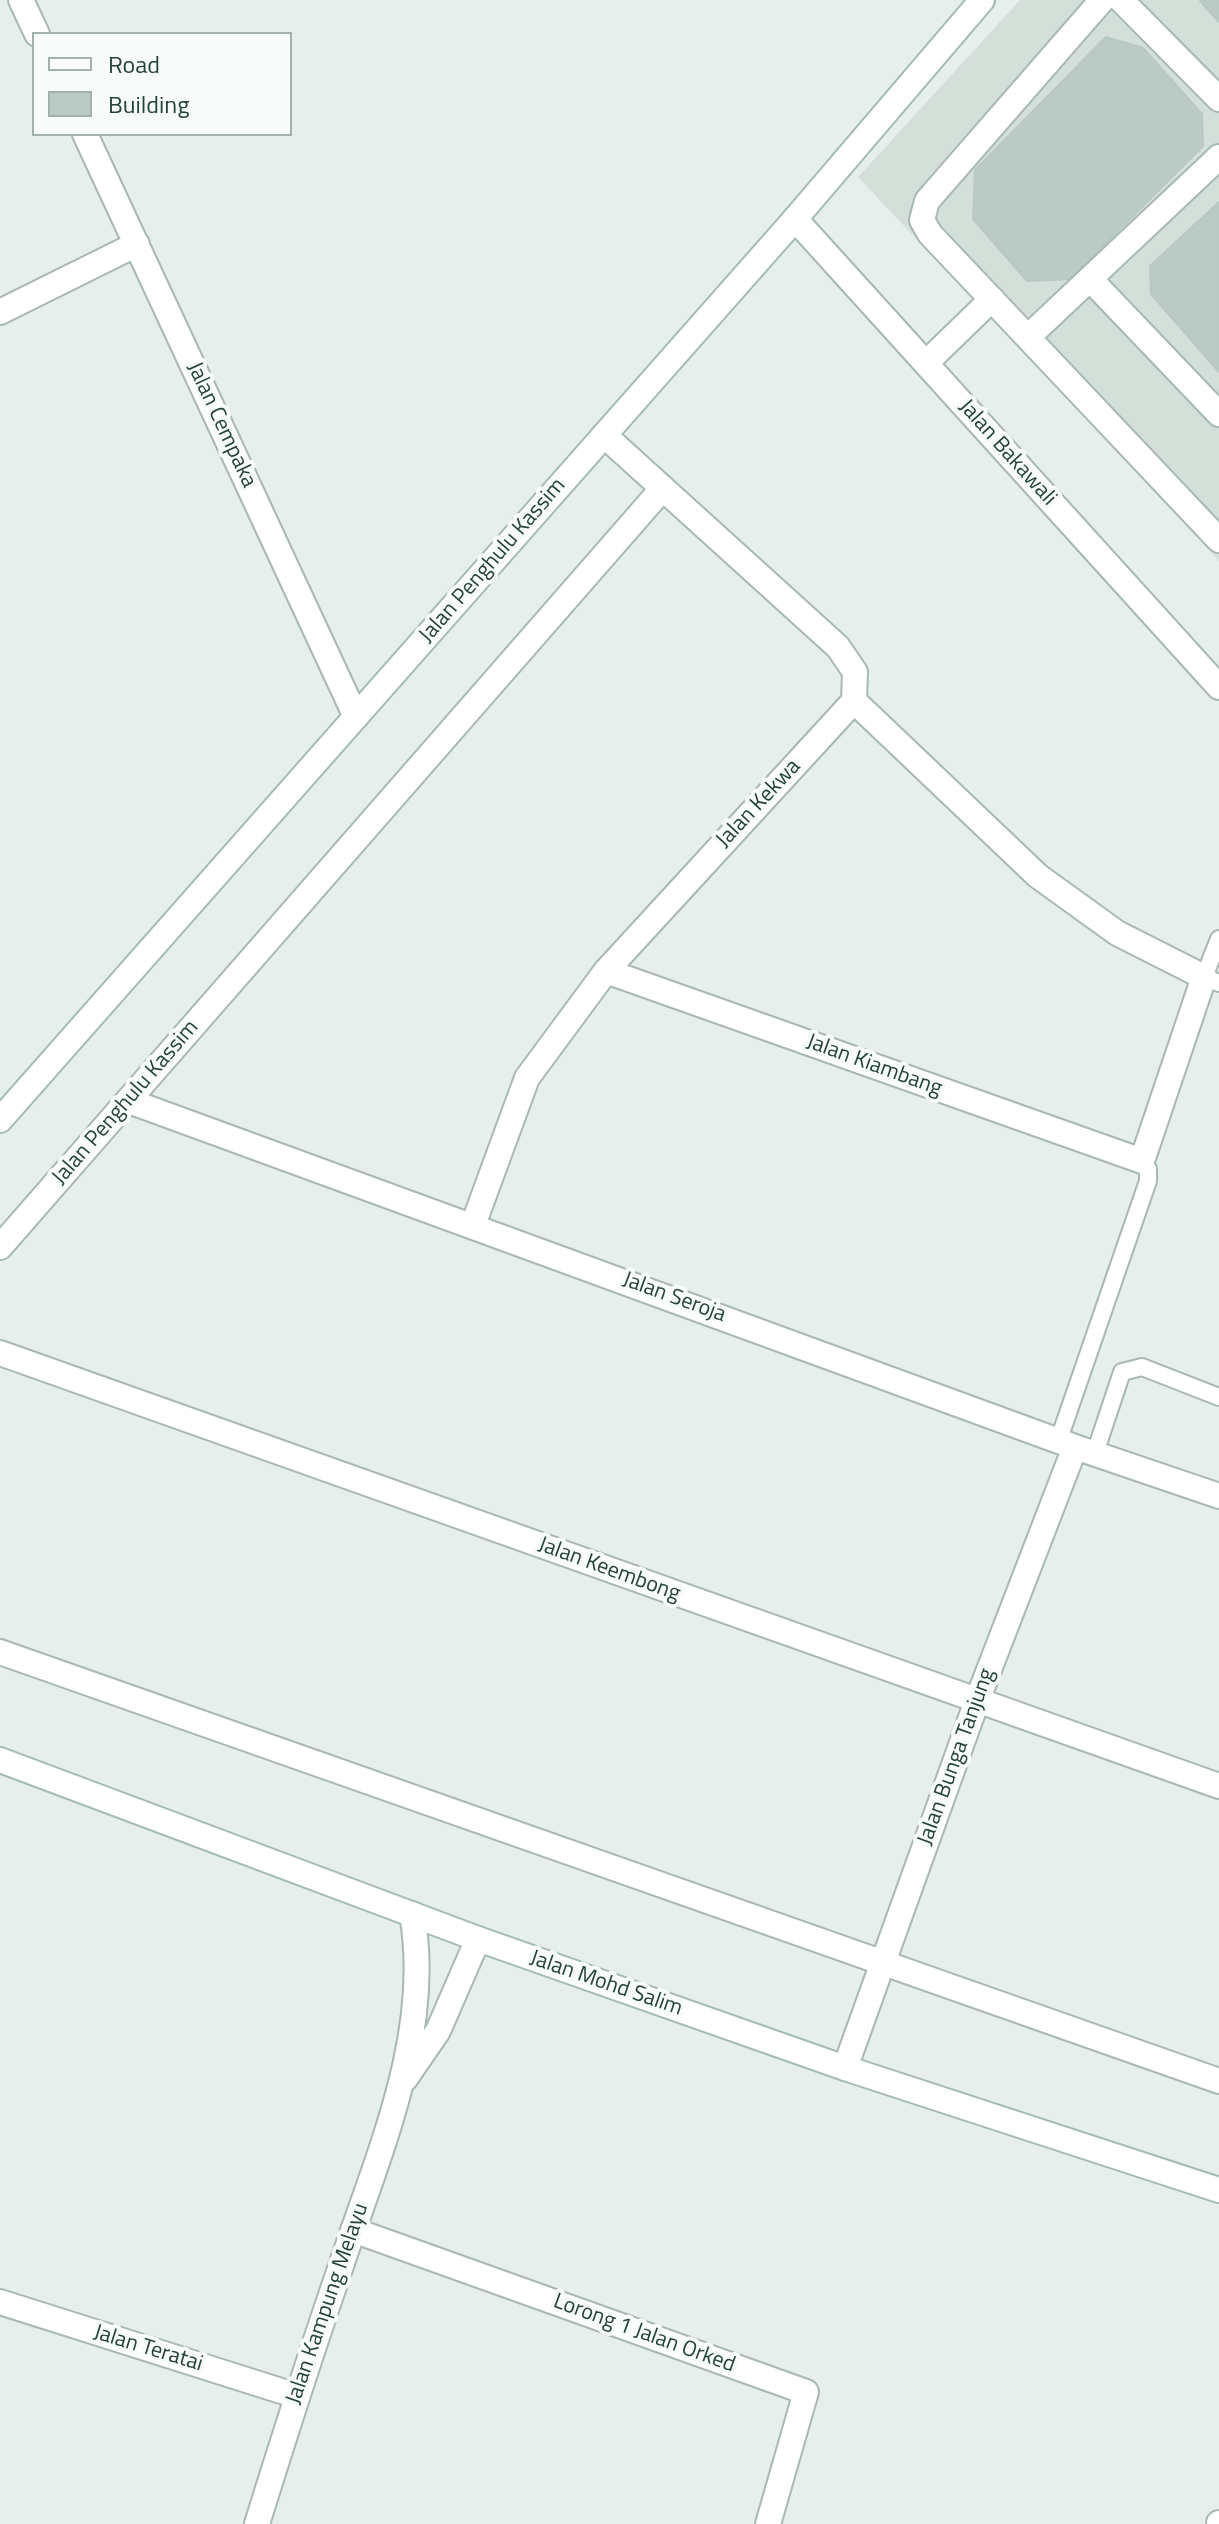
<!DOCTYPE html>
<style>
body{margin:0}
#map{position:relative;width:1219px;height:2524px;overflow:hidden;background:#e6efeb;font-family:"Titillium Web",sans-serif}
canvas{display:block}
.legend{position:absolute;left:32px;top:32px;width:260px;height:104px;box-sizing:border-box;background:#f7fbf9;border:2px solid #a3b1ad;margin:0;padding:10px 14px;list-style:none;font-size:24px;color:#24423a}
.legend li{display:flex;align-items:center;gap:16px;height:40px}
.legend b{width:40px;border:2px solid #a3b1ad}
</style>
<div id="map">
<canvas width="1219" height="2524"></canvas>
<ul class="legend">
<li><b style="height:10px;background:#fff"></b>Road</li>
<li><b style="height:22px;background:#bbcac4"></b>Building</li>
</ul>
</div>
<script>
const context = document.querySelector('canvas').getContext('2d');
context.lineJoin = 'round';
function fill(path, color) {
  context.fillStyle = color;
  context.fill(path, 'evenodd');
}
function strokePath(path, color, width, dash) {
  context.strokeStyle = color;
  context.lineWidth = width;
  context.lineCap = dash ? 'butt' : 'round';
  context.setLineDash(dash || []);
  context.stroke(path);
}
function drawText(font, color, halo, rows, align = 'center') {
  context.font = font + ' "Titillium Web",sans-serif';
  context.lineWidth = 8;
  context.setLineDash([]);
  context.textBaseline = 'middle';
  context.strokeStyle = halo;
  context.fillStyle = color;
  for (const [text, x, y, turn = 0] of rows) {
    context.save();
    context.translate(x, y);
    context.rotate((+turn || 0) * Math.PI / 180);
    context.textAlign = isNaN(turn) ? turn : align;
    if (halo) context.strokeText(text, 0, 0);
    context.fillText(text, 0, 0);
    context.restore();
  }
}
const built = new Path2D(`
 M1020,0H1219V561L858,177Z`);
const building = new Path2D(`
 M1200,0H1219V22L1201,2Z
 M1106,37L1143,48L1202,114L1203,146L1070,279L1027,281L973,219L975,170Z
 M1219,202V372L1151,294L1150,266Z`);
const lane = new Path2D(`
 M1219,939L1204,977L1219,983
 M1059,1439L1148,1181V1169L1142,1161
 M1095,1453L1122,1372L1142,1367L1219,1397`);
const street = new Path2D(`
 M21,0L37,34
 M1102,0L927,201L922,220L930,234L1219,540
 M1121,0L1219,99
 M85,134L356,717
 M795,219L1219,687
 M1090,279L1219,414
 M0,312L137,244
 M1028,337L1219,157
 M926,363L992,299
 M606,971L1142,1161L1204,977L1117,933L1038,876L854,701
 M129,1101L1075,1447L1219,1496
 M473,1225L527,1078L606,971L854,701L855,672L838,647L604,435
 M0,1247L663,488
 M0,1353L1219,1786
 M0,1652L1219,2081
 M845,2068L977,1701L1075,1447
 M405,2079L438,2031L478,1939
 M353,2230L806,2392L768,2524
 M0,2302L297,2396
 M257,2524C284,2437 312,2350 342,2263C379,2152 433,2033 412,1914
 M1219,2524V2523`);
const secondary = new Path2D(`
 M0,1120L795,219L982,0
 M0,1760L478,1939L845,2068L1219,2190`);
const streetNames = [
 ["Jalan Cempaka",221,425,65],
 ["Jalan Bakawali",1007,453,48],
 ["Jalan Penghulu Kassim",493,561,-49],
 ["Jalan Kekwa",759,804,-47],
 ["Jalan Kiambang",874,1066,20],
 ["Jalan Penghulu Kassim",126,1103,-49],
 ["Jalan Seroja",674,1298,20],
 ["Jalan Keembong",609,1570,20],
 ["Jalan Bunga Tanjung",957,1757,-70],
 ["Jalan Mohd Salim",606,1984,19],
 ["Jalan Kampung Melayu",328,2304,-71],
 ["Lorong 1 Jalan Orked",644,2334,20],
 ["Jalan Teratai",148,2349,17]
];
fill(built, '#d4dfda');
fill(building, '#bbcac4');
strokePath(building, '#b8c9c2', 2);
strokePath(lane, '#a8b8b2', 20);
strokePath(street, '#a8b8b2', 28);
strokePath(secondary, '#a4bbb3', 28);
strokePath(lane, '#fff', 16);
strokePath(street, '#fff', 24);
strokePath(secondary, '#fff', 24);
drawText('22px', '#24423a', '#f7fbf9', streetNames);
</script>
